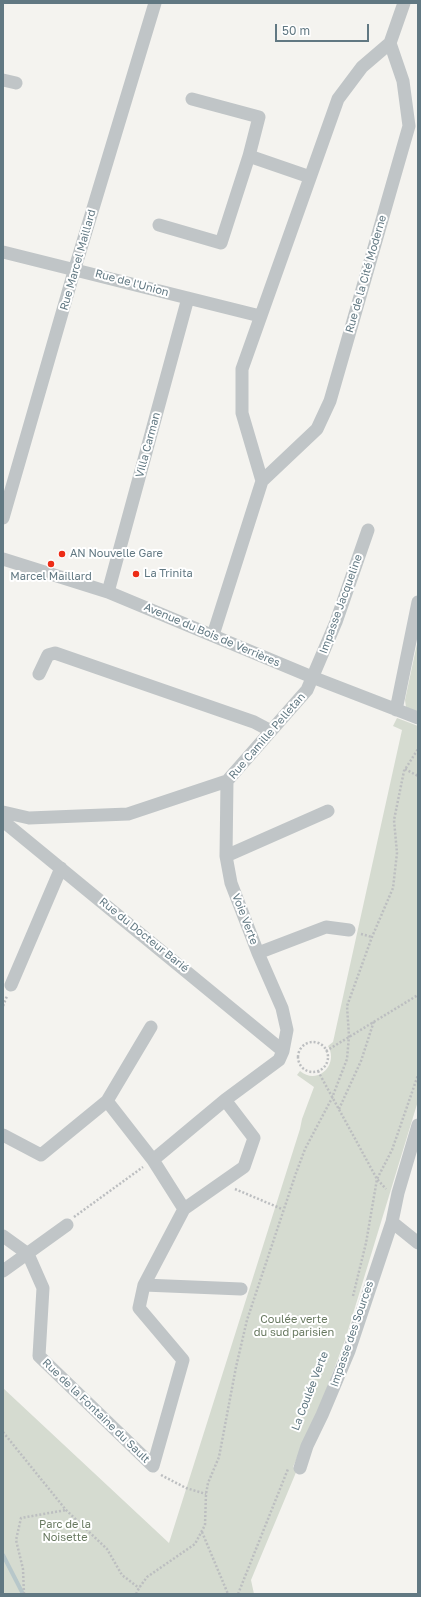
<!DOCTYPE html>
<meta charset="utf-8">
<style>
body{margin:0}
#map{position:relative;width:421px;height:1597px;overflow:hidden;background:#f4f3ef;font-family:"Golos Text",sans-serif}
canvas{display:block}
.frame{position:absolute;inset:0;border:4px solid #617882;pointer-events:none}
.scale{position:absolute;left:275px;top:24px;width:94px;height:18px;box-sizing:border-box;border:2px solid #617882;border-top:0;padding-left:5px;font-size:12px;line-height:14px;white-space:nowrap;color:#617882;-webkit-text-stroke:3px #fff;paint-order:stroke}
</style>
<div id="map">
<canvas width="421" height="1597"></canvas>
<div class="frame"></div>
<div class="scale">50 m</div>
</div>
<script>
const context = document.querySelector('canvas').getContext('2d');
context.lineJoin = 'round';
function fill(path, color) {
  context.fillStyle = color;
  context.fill(path, 'evenodd');
}
function strokePath(path, color, width, dash) {
  context.strokeStyle = color;
  context.lineWidth = width;
  context.lineCap = dash ? 'butt' : 'round';
  context.setLineDash(dash || []);
  context.stroke(path);
}
function drawText(font, color, halo, rows, align = 'center') {
  context.font = font + ' "Golos Text",sans-serif';
  context.lineWidth = 4;
  context.setLineDash([]);
  context.textBaseline = 'middle';
  context.strokeStyle = halo;
  context.fillStyle = color;
  for (const [text, x, y, turn = 0] of rows) {
    context.save();
    context.translate(x, y);
    context.rotate((+turn || 0) * Math.PI / 180);
    context.textAlign = isNaN(turn) ? turn : align;
    if (halo) context.strokeText(text, 0, 0);
    context.fillText(text, 0, 0);
    context.restore();
  }
}
const green = new Path2D(`
 M418,639V712L406,707L405,700Z
 M397,718L418,726V1101L345,1340L322,1401L293,1467L297,1470L251,1580L254,1594H3V1388L169,1543L300,1129L302,1119L314,1087L297,1075L300,1071C318,1086 339,1064 328,1046L333,1042L402,730L393,726Z`);
const stream = new Path2D(`
 M3,1555L23,1594`);
const path = new Path2D(`
 M405,769L418,776
 M361,934L372,937
 M3,1006L7,996
 M298 1057a15 15 0 1 1 30 0a15 15 0 1 1-30 0Z
 M326,1051L418,995
 M318,1071L377,1179L386,1189
 M339,1109L361,1061L374,1021
 M235,1189L282,1209
 M74,1217L143,1167
 M353,1296L366,1243L377,1179L392,1150L418,1075
 M3,1432L66,1510L107,1549L122,1575L139,1588
 M161,1475L186,1488L206,1494
 M202,1532L228,1594
 M24,1594L23,1569L16,1540L21,1518L66,1510
 M136,1594L139,1588L147,1577L195,1544L205,1525L206,1494L208,1483L219,1457L236,1367L247,1320L296,1173L305,1149L332,1098L347,1059L349,1036L347,1006L372,937L393,888L397,853L394,820L404,771L418,749
 M238,1594L288,1469`);
const minor = new Path2D(`
 M390,43L403,81L409,126L330,401L317,429L262,481L242,413V369L338,99L362,67L390,43L404,3
 M3,80L16,83
 M192,99L259,117L249,156
 M159,225L221,243L249,156L310,177
 M3,252L260,316
 M3,518L75,268L155,3
 M3,559L108,592L312,677L418,718
 M108,592L188,298
 M213,635L262,481
 M39,674L48,655L55,653L254,722L271,731
 M396,710L418,602
 M3,812L29,818L128,814L227,781L307,690L336,622L368,530
 M3,821L283,1051
 M226,856L328,811
 M258,953L326,927L349,930
 M11,985L61,868
 M107,1101L151,1027
 M3,1135L41,1155L107,1101L153,1160L184,1209L144,1285L139,1308L183,1360L153,1466L39,1356L43,1288L28,1254L3,1236
 M153,1160L225,1100L279,1060L283,1051L287,1030L282,1008L258,953L231,883L226,856L227,781
 M184,1209L244,1167L254,1138L225,1100
 M392,1222L418,1243
 M3,1271L67,1225
 M144,1285L241,1289
 M300,1468L307,1446L322,1415L349,1351L392,1222L398,1193L418,1125`);
const markers = [
 [62,554,4,"#ed2c16"],
 [51,564,4,"#ed2c16"],
 [136,574,4,"#ed2c16"]
];
const streetNames = [
 ["Rue Marcel Maillard",78,260,-74],
 ["Rue de la Cité Moderne",366,274,-74],
 ["Rue de l'Union",132,283,15],
 ["Villa Carman",148,445,-75],
 ["Impasse Jacqueline",341,604,-70],
 ["Avenue du Bois de Verrières",212,635,23],
 ["Rue Camille Pelletan",267,736,-49],
 ["Voie Verte",245,919,69],
 ["Rue du Docteur Barié",144,935,39],
 ["Impasse des Sources",352,1334,-71],
 ["La Coulée Verte",310,1391,-69],
 ["Rue de la Fontaine du Sault",96,1411,44]
];
const poiNames = [
 ["AN Nouvelle Gare",70,554],
 ["La Trinita",144,574],
 ["Marcel Maillard",51,577,"center"]
];
const parkNames = [
 ["Coulée verte",294,1320],
 ["du sud parisien",294,1333],
 ["Parc de la",65,1525],
 ["Noisette",65,1538]
];
fill(green, '#d5dbd0');
strokePath(stream, '#b7c7ca', 4);
strokePath(path, '#bcbec0', 2.5, [2, 2]);
strokePath(minor, '#c0c5c7', 13);
for (const [x, y, r, color] of markers) {
  const dot = new Path2D();
  dot.arc(x, y, r, 0, 2 * Math.PI);
  context.fillStyle = color;
  context.fill(dot);
  strokePath(dot, '#fff', 1.5);
}
drawText('11px', '#617882', '#fff', streetNames);
drawText('11px', '#617882', '#fff', poiNames, 'left');
drawText('11px', '#687960', '#fff', parkNames);
</script>
